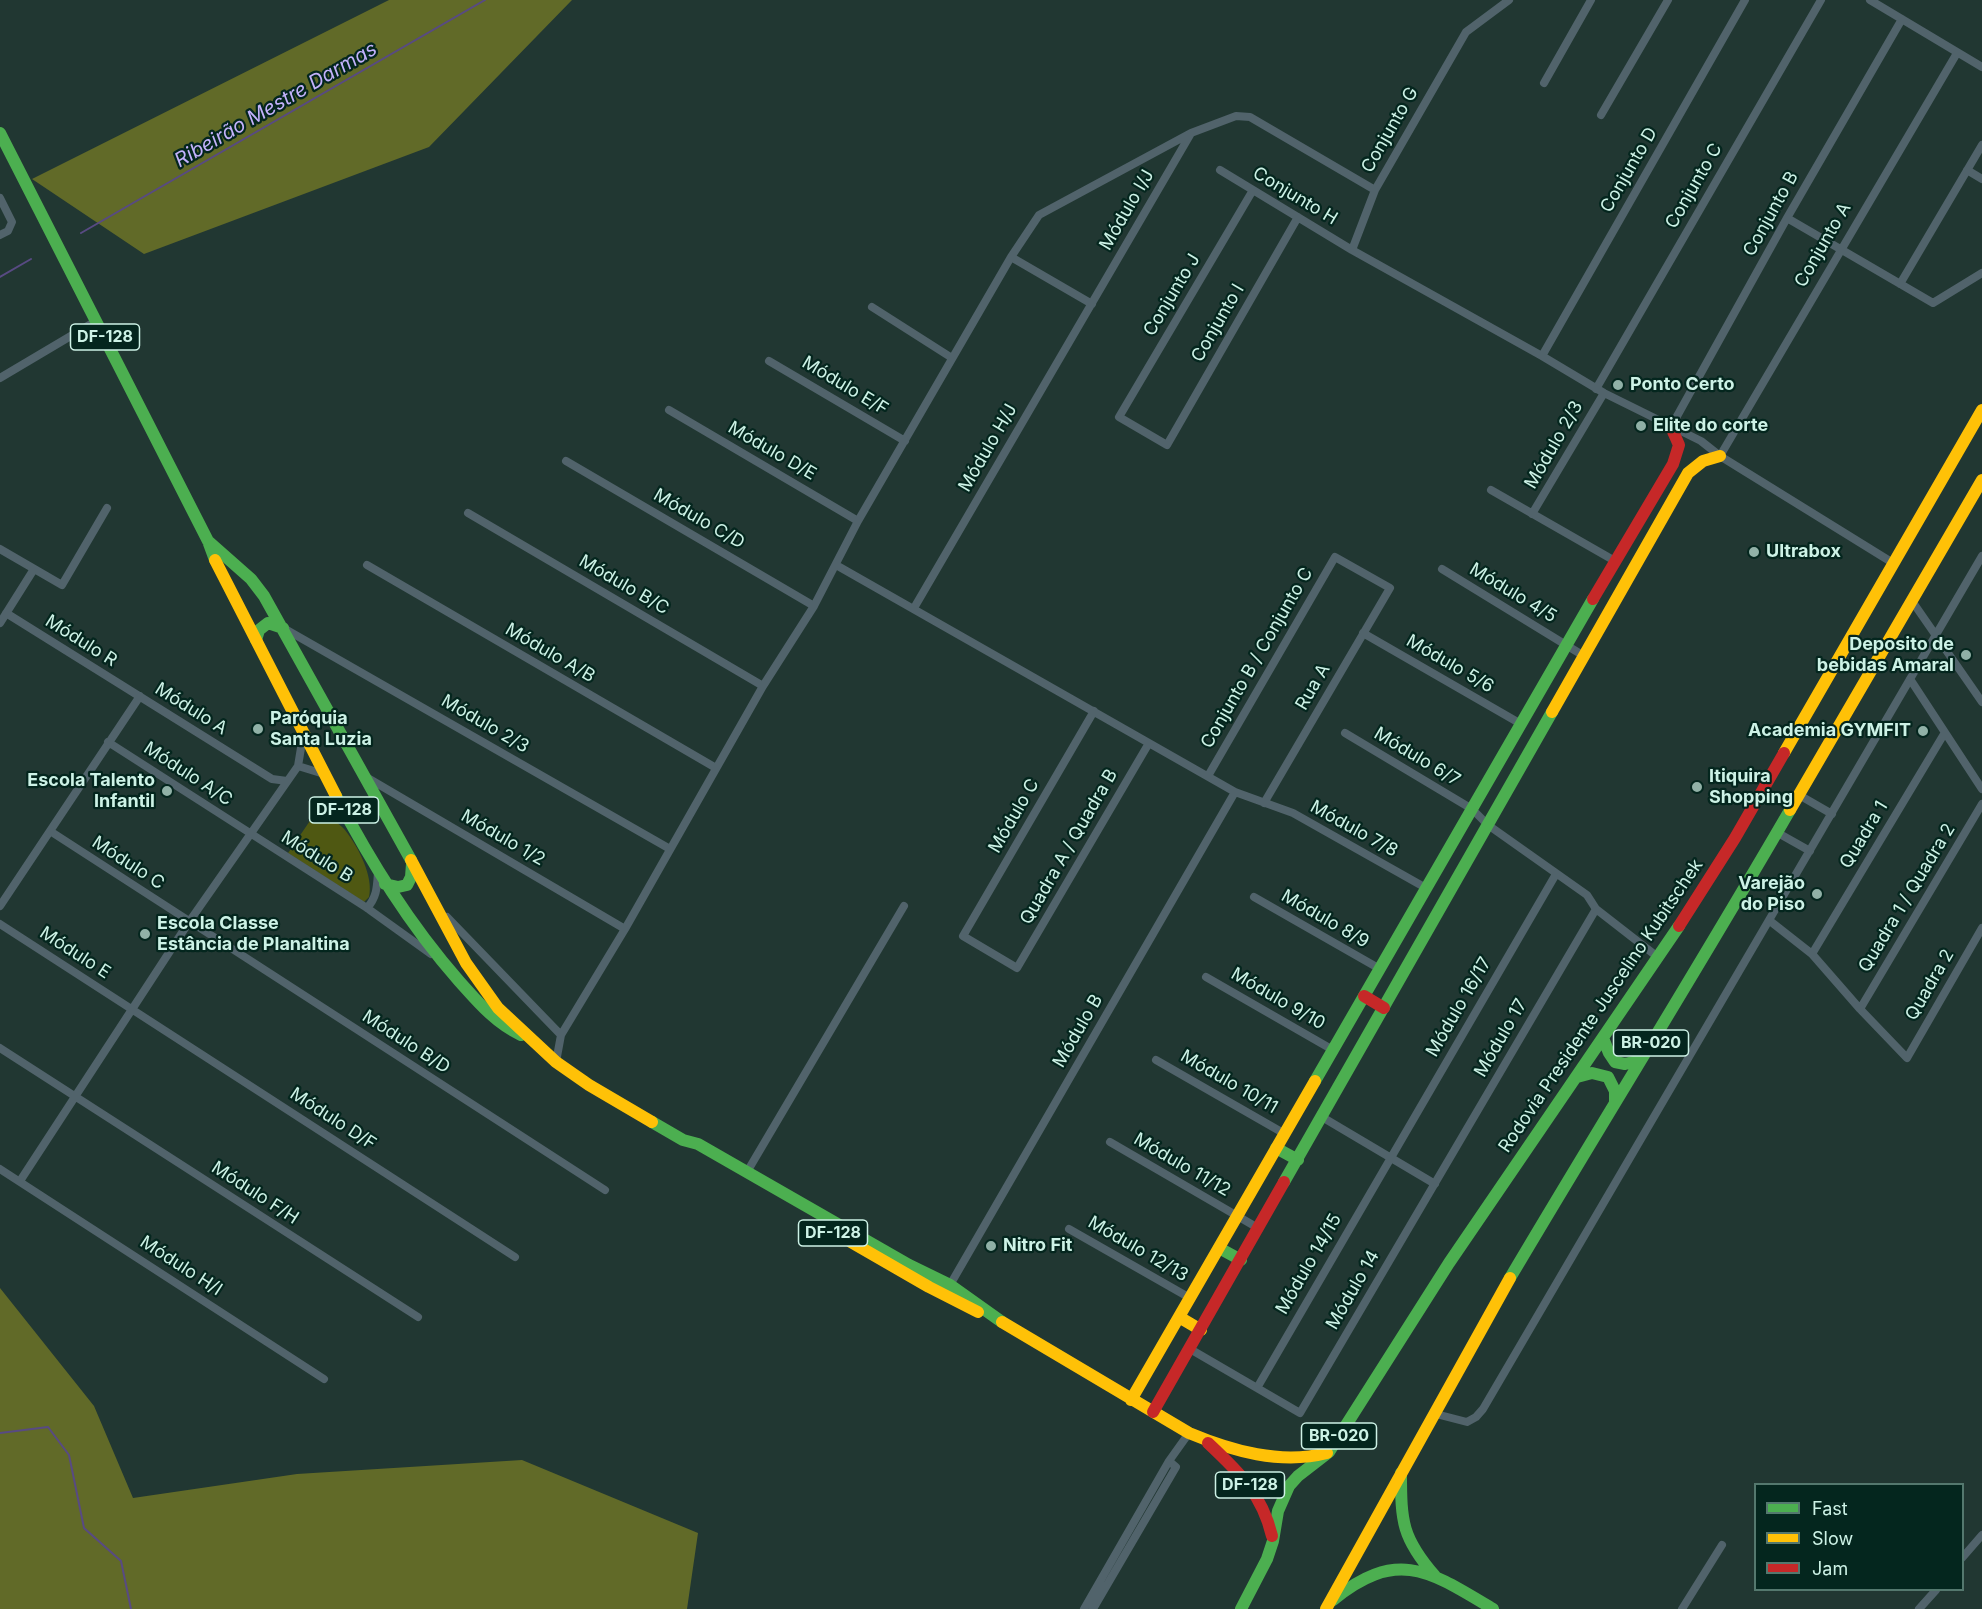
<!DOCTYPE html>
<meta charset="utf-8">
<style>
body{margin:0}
#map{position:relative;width:1982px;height:1609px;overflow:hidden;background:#213732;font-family:Inter,sans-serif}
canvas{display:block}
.legend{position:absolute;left:1754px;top:1483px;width:210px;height:108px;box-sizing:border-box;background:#04261e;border:2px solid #54786e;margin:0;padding:8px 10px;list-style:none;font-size:18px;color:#cdf2e6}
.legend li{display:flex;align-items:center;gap:12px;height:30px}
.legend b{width:30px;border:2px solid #54786e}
</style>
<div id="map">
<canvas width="1982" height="1609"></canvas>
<ul class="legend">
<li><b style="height:8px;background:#4caf50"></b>Fast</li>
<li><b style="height:8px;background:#ffc107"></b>Slow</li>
<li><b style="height:8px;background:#c62828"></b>Jam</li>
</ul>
</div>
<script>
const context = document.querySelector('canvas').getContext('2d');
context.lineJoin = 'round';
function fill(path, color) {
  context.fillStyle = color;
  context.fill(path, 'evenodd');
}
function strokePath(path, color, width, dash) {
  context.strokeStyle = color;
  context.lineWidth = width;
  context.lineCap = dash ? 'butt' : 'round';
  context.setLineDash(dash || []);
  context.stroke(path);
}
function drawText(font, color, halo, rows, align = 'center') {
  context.font = font + ' Inter,sans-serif';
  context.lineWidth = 4.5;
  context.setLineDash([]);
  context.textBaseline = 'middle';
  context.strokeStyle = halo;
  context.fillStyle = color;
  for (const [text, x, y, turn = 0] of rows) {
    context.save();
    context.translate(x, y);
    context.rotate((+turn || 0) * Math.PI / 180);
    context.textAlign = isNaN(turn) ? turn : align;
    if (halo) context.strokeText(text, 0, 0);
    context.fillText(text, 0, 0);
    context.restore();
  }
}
const green = new Path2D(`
 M318,809C326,815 338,822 345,830C358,846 374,877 369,897L364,902L288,853Z`);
const forest = new Path2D(`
 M389,0H572L429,147L144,254L32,179Z
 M0,1288L94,1406L133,1498L297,1474L522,1460L698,1533L687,1609H0Z`);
const stream = new Path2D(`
 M81,233L485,0
 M0,277L31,259
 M0,1433L48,1427L69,1455L84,1528L121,1561L131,1609`);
const street = new Path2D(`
 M1870,0L1982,67
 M1544,83L1591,0
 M1601,115L1668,0
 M1220,170L1352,250L1542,356L1604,393L1701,441L1720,456L1893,563
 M1967,170L1982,179
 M1253,190L1119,417L1167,445L1298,217
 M0,198L12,222L8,231L0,235
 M1787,218L1933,303L1982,273
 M1352,250L1375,190L1466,32L1509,0
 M1011,257L1092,304
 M1900,284L1982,145
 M872,307L952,358
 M1542,356L1745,0
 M769,361L905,441
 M0,378L96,321
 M1596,389L1821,0
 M669,410L858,521
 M1671,427L1787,218L1902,19
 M1720,456L1957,53
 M566,461L814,606
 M1491,490L1615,561
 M468,513L763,686
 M1532,514L1604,393
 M0,549L62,585L107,508
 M367,565L716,768
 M836,565L1235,792L1293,813L1426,888
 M1442,569L1584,656
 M1912,601L1982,702
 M914,608L1190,135
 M6,613L272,779L287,781
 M0,623L34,569
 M285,629L670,849
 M1363,633L1521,724
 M1910,679L1982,789
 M1094,711L963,936L1017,968L1149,743
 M1345,733L1472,809L1488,825L1587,895L1596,909L1659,958
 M108,742L367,908L431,954
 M298,766L324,774
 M1208,776L1335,557L1390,588L1264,803
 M366,777L625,929
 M1799,795L1832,814
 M50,831L605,1190
 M1778,833L1810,851
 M1254,897L1380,969
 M0,906L140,696
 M367,908C377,897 377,887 378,872
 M447,917L561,1035
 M1770,921L1812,954L1860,1009L1907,1058L1982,928
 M0,924L515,1257
 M1812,954L1944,734
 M1206,977L1333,1050
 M1860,1009L1982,804
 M0,1048L418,1317
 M1156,1060L1285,1134
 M556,1062L561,1035L625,929L763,686L814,606L858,521L1011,257L1039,215L1191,133L1236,116L1250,117L1375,190
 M1322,1117L1435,1184
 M1110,1142L1258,1228
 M0,1169L324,1379
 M747,1172L904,906
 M20,1181L189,922L298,766L303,736
 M1069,1229L1190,1298
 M950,1285L1235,792
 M1190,1349L1300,1413L1596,909
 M1257,1388L1556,874
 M1436,1414L1467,1422L1476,1417L1483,1409L1982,556
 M1962,1558L1982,1535
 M1084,1609L1169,1461
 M1093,1609L1176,1467L1169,1461L1189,1433
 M1682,1609L1722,1545
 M1919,1609L1936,1590`);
const fast = new Path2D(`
 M0,133L208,541L215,560
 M208,541L251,579L264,596L411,860
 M256,640L259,630L268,623L283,628
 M336,796C371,862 409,924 459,981C477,1001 495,1023 521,1035
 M385,884L398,887L407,885L411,877L412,864
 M1603,1038L1609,1053L1615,1062L1625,1064L1641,1060
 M1577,1077L1592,1073L1608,1077L1615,1091V1101
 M1315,1081L1593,599
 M652,1122L683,1140L698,1144L909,1265L950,1285L1002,1322
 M1276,1148L1298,1160
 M1284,1182L1552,712
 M1219,1248L1241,1260
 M1510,1278C1603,1121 1699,967 1790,810
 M1401,1473C1401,1522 1402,1538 1435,1576
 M1333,1600C1398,1547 1431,1572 1493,1609
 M1241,1609L1267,1559L1273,1541L1278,1511L1289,1486L1298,1476L1329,1452L1449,1263L1679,926`);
const slow = new Path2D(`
 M215,560L336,796
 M1552,712L1688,473L1703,461L1720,456
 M1784,753L1982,410
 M1790,810L1982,480
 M411,860L466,963L498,1008L556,1062L589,1085L652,1122
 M851,1242L929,1287L978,1312
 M1179,1317L1201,1330
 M1002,1322L1189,1433C1232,1451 1281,1465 1327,1453
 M1131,1400L1315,1081
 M1326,1609L1510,1278`);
const jam = new Path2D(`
 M1593,599L1673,464L1679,445L1671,427
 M1679,926L1735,838L1784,753
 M1364,996L1384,1008
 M1153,1412L1284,1182
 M1208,1443C1239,1472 1262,1494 1272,1536`);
const markers = [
 [1618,385,6,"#91b1a7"],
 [1641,426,6,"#91b1a7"],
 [1754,552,6,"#91b1a7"],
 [1966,655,6,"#91b1a7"],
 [258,729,6,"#91b1a7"],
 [1923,731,6,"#91b1a7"],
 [1697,787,6,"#91b1a7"],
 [167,791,6,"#91b1a7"],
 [1817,894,6,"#91b1a7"],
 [145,934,6,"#91b1a7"],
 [991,1246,6,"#91b1a7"]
];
const shields = [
 [105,337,69],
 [344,810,69],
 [1651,1043,75],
 [833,1233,69],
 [1339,1436,75],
 [1250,1485,69]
];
const shieldNames = [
 ["DF-128",105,337],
 ["DF-128",344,810],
 ["BR-020",1651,1043],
 ["DF-128",833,1233],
 ["BR-020",1339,1436],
 ["DF-128",1250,1485]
];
const streetNames = [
 ["Conjunto G",1390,130,-60],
 ["Conjunto D",1629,170,-60],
 ["Conjunto C",1694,186,-60],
 ["Conjunto H",1295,196,31],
 ["Módulo I/J",1127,210,-60],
 ["Conjunto B",1771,214,-61],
 ["Conjunto A",1823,245,-60],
 ["Conjunto J",1172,295,-59],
 ["Conjunto I",1218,323,-60],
 ["Módulo E/F",845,386,31],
 ["Módulo 2/3",1554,445,-60],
 ["Módulo H/J",988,448,-60],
 ["Módulo D/E",772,451,30],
 ["Módulo C/D",699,519,30],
 ["Módulo B/C",624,585,30],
 ["Módulo 4/5",1513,593,31],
 ["Módulo R",81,641,32],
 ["Módulo A/B",550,653,30],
 ["Conjunto B / Conjunto C",1257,658,-60],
 ["Módulo 5/6",1450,664,30],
 ["Rua A",1313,687,-60],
 ["Módulo A",191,709,32],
 ["Módulo 2/3",485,724,30],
 ["Módulo 6/7",1417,757,31],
 ["Módulo A/C",188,774,33],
 ["Módulo C",1014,816,-60],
 ["Módulo 7/8",1354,829,29],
 ["Quadra 1",1864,835,-59],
 ["Módulo 1/2",503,838,30],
 ["Quadra A / Quadra B",1069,847,-60],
 ["Módulo B",317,857,32],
 ["Módulo C",128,863,33],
 ["Quadra 1 / Quadra 2",1907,898,-59],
 ["Módulo 8/9",1325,919,30],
 ["Módulo E",75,953,33],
 ["Quadra 2",1930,985,-60],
 ["Módulo 9/10",1278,999,30],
 ["Rodovia Presidente Juscelino Kubitschek",1601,1006,-56],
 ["Módulo 16/17",1459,1007,-60],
 ["Módulo B",1078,1031,-60],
 ["Módulo 17",1501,1038,-60],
 ["Módulo B/D",406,1042,33],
 ["Módulo 10/11",1229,1082,30],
 ["Módulo D/F",333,1119,33],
 ["Módulo 11/12",1182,1165,30],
 ["Módulo F/H",255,1193,33],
 ["Módulo 12/13",1138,1249,30],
 ["Módulo 14/15",1309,1264,-60],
 ["Módulo H/I",181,1266,33],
 ["Módulo 14",1353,1290,-60]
];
const poiNames = [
 ["Ponto Certo",1630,385],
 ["Elite do corte",1653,426],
 ["Ultrabox",1766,552],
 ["Deposito de",1954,645,"right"],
 ["bebidas Amaral",1954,666,"right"],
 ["Paróquia",270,719],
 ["Santa Luzia",270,740],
 ["Academia GYMFIT",1911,731,"right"],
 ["Itiquira",1709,777],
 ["Shopping",1709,798],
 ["Escola Talento",155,781,"right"],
 ["Infantil",155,802,"right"],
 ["Varejão",1805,884,"right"],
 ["do Piso",1805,905,"right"],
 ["Escola Classe",157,924],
 ["Estância de Planaltina",157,945],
 ["Nitro Fit",1003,1246]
];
const waterNames = [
 ["Ribeirão Mestre Darmas",276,105,-30]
];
fill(green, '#4f5812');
fill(forest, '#616a28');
strokePath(stream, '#584a83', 2);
strokePath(street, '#51636b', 8);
strokePath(fast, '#4caf50', 12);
strokePath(slow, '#ffc107', 12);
strokePath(jam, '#c62828', 12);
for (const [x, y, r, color] of markers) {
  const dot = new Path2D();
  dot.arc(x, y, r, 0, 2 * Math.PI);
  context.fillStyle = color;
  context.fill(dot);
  strokePath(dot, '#04261e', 2);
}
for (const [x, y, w] of shields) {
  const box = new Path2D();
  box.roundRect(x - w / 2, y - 13, w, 26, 4.5);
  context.fillStyle = '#04261e';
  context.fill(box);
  strokePath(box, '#cdf2e6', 1.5);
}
drawText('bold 16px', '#cdf2e6', null, shieldNames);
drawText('18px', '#cdf2e6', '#04261e', streetNames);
drawText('bold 18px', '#cdf2e6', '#04261e', poiNames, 'left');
drawText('italic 20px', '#c3b2fb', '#04261e', waterNames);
</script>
